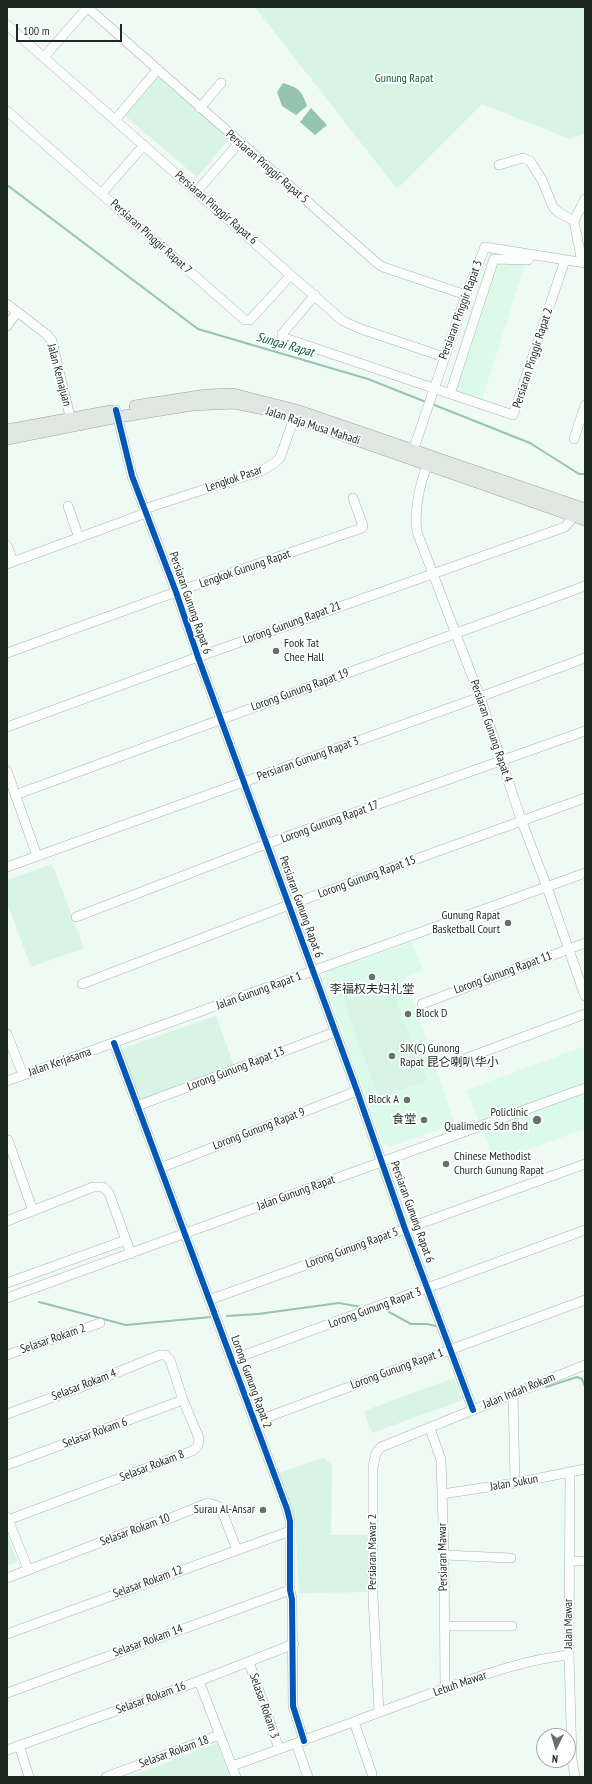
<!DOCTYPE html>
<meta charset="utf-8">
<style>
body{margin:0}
#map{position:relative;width:592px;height:1784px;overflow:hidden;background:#eefaf3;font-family:"PT Sans Narrow",sans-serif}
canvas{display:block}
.frame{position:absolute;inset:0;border:8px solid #1b2921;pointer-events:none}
.north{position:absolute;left:536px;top:1728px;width:40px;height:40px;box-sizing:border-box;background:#fff;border:1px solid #a4a9a6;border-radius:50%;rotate:185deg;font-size:11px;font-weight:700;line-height:16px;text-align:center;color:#1b2921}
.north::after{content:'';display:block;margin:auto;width:14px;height:18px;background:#65726a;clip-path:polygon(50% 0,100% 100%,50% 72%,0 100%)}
.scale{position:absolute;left:16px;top:24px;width:106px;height:18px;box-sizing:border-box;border:2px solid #1b2921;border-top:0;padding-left:5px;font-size:12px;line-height:14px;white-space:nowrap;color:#1b2921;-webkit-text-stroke:3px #fff;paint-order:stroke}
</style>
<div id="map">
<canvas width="592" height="1784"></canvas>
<div class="frame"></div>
<div class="north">N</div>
<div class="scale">100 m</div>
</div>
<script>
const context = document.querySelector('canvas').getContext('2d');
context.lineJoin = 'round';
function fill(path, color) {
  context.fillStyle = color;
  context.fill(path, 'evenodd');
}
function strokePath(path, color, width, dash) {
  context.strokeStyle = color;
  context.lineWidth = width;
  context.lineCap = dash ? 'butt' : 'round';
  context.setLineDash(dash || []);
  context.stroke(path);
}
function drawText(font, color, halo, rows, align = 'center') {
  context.font = font + ' "PT Sans Narrow","Noto Sans SC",sans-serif';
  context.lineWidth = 3.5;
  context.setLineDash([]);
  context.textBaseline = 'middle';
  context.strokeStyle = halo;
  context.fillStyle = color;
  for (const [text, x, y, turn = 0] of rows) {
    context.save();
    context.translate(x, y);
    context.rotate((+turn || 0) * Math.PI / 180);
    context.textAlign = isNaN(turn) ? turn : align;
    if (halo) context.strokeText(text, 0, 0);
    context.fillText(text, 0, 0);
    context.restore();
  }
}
const built = new Path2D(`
 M490,251L526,262L481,402L445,391Z
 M412,942L423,970L405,977L455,1124L392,1146L383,1143L373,1117L323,977L326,972Z
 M585,1046V1129L495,1161L466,1090Z`);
const green = new Path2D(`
 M255,7H585V134L570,139L482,104L397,189Z
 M157,75L230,138L197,177L123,114Z
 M52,864L84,948L31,967L7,903V880Z
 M390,985L427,1081L379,1098L344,1001Z
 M216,1016L234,1066L140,1100L121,1049Z
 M454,1378L462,1400L372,1433L364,1411Z
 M323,1458L332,1465L331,1535H368L369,1592L299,1593L295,1518L279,1473Z
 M7,1533L17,1562L7,1566Z
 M217,1743L230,1777H130Z`);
const water = new Path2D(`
 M283,83C299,88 302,91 307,106L296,115L282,106L277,92Z
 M311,108L327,125L315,135L300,122Z`);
const stream = new Path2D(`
 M7,185L198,329L368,379L426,402
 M432,404L530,443L579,474H585
 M39,1302L126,1325L211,1317
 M389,1312L411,1324H427L436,1326
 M227,1316L258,1314L339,1303L361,1307
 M546,1387L577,1377L582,1379L585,1387`);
const minor = new Path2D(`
 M87,7L377,263L383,267L466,295
 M7,25L343,321L361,329L444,357
 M44,57L88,7
 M200,108L221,83
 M7,111L245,320H250L291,275
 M115,120L158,69
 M499,165L523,158L530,161L542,180L553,207L558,212L574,221
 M197,191L239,143
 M102,193L144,145
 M582,262L574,221L585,199
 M315,295L282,334V337L513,415L565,260
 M7,304L46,334L52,341L72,425
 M7,326L17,312
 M450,394L494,259L528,260L532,255
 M116,410L132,476L176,592L198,657L357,1091L405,1229L473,1410
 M574,439L585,405
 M413,451L466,295L485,247L585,263
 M427,465C419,487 414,509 417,532L480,697L522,822L547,887L585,996
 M68,506L79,538
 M144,509L261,471L273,464L280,458L294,418
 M7,545L13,562
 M7,564L146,513
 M7,653L176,592L362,528L363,526L353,498
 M7,727L198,657L565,527L574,516
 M7,771L37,856
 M15,795L585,586
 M7,867L480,697L585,658
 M76,917L266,844L585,731
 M82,984L289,905L585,798
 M422,1004L585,943
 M7,1034L23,1075
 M114,1043L287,1509L290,1521V1590L292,1599L293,1706L304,1741
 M467,1058L585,1014
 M7,1081L585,873
 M137,1106L335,1032
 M8,1140L33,1211
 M160,1168L357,1091
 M7,1221L93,1187H103L109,1193L131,1254
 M7,1283L126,1240
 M7,1298L585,1088
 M209,1300L585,1164
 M7,1355L100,1323
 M231,1360L585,1230
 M513,1393L515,1483
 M7,1414L81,1387L160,1355H165L170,1360L183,1400L199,1438L198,1446L192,1451L8,1520
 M254,1422L585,1300
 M430,1428L441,1460L444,1555L445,1689
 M7,1465L183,1400
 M570,1472L569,1655L572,1760L575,1777
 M442,1494L515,1483L585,1469
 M7,1517L28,1569
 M444,1555L511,1558
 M569,1561H585
 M7,1578L154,1522L163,1521L208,1503L218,1506L222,1511L237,1550
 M444,1626H512
 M7,1634L290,1531
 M249,1662L279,1749
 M199,1681L236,1777
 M7,1693L290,1590
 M379,1712L373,1597V1467L376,1453L381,1447L585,1365
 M354,1722L372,1774
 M296,1743L308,1777
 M19,1745L29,1777
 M7,1750L199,1681L294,1644
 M232,1766C298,1743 363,1718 429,1694C475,1678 521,1660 569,1655
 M106,1777L219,1735`);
const major = new Path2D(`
 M135,406L206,395L233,394L296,410L585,509
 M7,430L111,411
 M7,439L118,417L192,405L234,403L274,411L585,520`);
const cycleway = new Path2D(`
 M116,410L132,476L176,592L198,657L357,1091L405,1229L473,1410
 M114,1043L287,1509L290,1521V1590L292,1599L293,1706L304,1741`);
const markers = [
 [276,651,4,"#65726a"],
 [508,923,4,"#65726a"],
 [372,977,4,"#65726a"],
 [408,1014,4,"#65726a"],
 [392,1056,4,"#65726a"],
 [407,1100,4,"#65726a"],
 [424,1120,4,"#65726a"],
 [537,1120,5,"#65726a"],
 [446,1164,4,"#65726a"],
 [263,1510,4,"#65726a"]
];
const parkNames = [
 ["Gunung Rapat",404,79]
];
const streetNames = [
 ["Persiaran Pinggir Rapat 5",267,167,41],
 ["Persiaran Pinggir Rapat 6",216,208,41],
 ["Persiaran Pinggir Rapat 7",151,237,42],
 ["Persiaran Pinggir Rapat 3",461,310,-70],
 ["Persiaran Pinggir Rapat 2",533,358,-72],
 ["Jalan Kemajuan",59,375,75],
 ["Jalan Raja Musa Mahadi",313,426,18],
 ["Lengkok Pasar",234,479,-19],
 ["Lengkok Gunung Rapat",245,569,-19],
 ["Persiaran Gunung Rapat 6",190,603,71],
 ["Lorong Gunung Rapat 21",292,623,-20],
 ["Lorong Gunung Rapat 19",300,690,-20],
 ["Persiaran Gunung Rapat 4",491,731,71],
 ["Persiaran Gunung Rapat 3",308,759,-20],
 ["Lorong Gunung Rapat 17",330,822,-20],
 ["Lorong Gunung Rapat 15",367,877,-20],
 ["Persiaran Gunung Rapat 6",301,907,70],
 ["Lorong Gunung Rapat 11",503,973,-20],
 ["Jalan Gunung Rapat 1",259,991,-20],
 ["Jalan Kerjasama",60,1062,-19],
 ["Lorong Gunung Rapat 13",236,1069,-21],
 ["Lorong Gunung Rapat 9",259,1129,-21],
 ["Jalan Gunung Rapat",296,1193,-20],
 ["Persiaran Gunung Rapat 6",412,1212,70],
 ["Lorong Gunung Rapat 5",352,1248,-20],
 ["Lorong Gunung Rapat 3",375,1308,-20],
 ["Selasar Rokam 2",53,1339,-19],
 ["Lorong Gunung Rapat 1",397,1369,-20],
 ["Lorong Gunung Rapat 2",251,1382,70],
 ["Selasar Rokam 4",84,1385,-21],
 ["Jalan Indah Rokam",519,1391,-22],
 ["Selasar Rokam 6",95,1433,-20],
 ["Selasar Rokam 8",152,1466,-21],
 ["Jalan Sukun",514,1483,-10],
 ["Selasar Rokam 10",135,1530,-20],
 ["Persiaran Mawar 2",373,1552,-90],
 ["Persiaran Mawar",443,1557,-91],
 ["Selasar Rokam 12",148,1582,-20],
 ["Jalan Mawar",569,1624,-90],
 ["Selasar Rokam 14",148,1641,-20],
 ["Lebuh Mawar",460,1684,-19],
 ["Selasar Rokam 16",151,1698,-20],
 ["Selasar Rokam 3",264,1706,71],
 ["Selasar Rokam 18",174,1752,-20]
];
const poiNames = [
 ["Fook Tat",284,644,"left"],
 ["Chee Hall",284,658,"left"],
 ["Gunung Rapat",500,916],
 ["Basketball Court",500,930],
 ["李福权夫妇礼堂",372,990,"center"],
 ["Block D",416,1014,"left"],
 ["SJK(C) Gunong",400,1049,"left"],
 ["Rapat 昆仑喇叭华小",400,1063,"left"],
 ["Block A",399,1100],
 ["Policlinic",528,1113],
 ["Qualimedic Sdn Bhd",528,1127],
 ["食堂",416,1120],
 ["Chinese Methodist",454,1157,"left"],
 ["Church Gunung Rapat",454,1171,"left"],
 ["Surau Al-Ansar",255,1510]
];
const waterNames = [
 ["Sungai Rapat",285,345,16]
];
fill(built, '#dcfae9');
fill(green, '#d7f4e4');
fill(water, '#96c5ad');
strokePath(stream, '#96c5ad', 2);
strokePath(minor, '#a9b5ae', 10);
strokePath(major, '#98a8a0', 12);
strokePath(minor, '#fcfefd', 9);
strokePath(major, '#e0e6e2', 11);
strokePath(cycleway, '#0057b8', 6);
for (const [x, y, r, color] of markers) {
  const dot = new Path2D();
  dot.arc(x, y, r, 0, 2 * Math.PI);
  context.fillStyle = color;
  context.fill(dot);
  strokePath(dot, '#fff', 1.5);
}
drawText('12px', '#115d3e', '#fff', parkNames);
drawText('12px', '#1b2921', '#fff', streetNames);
drawText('12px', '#1b2921', '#fff', poiNames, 'right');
drawText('italic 13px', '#0d5a3c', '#fff', waterNames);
</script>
